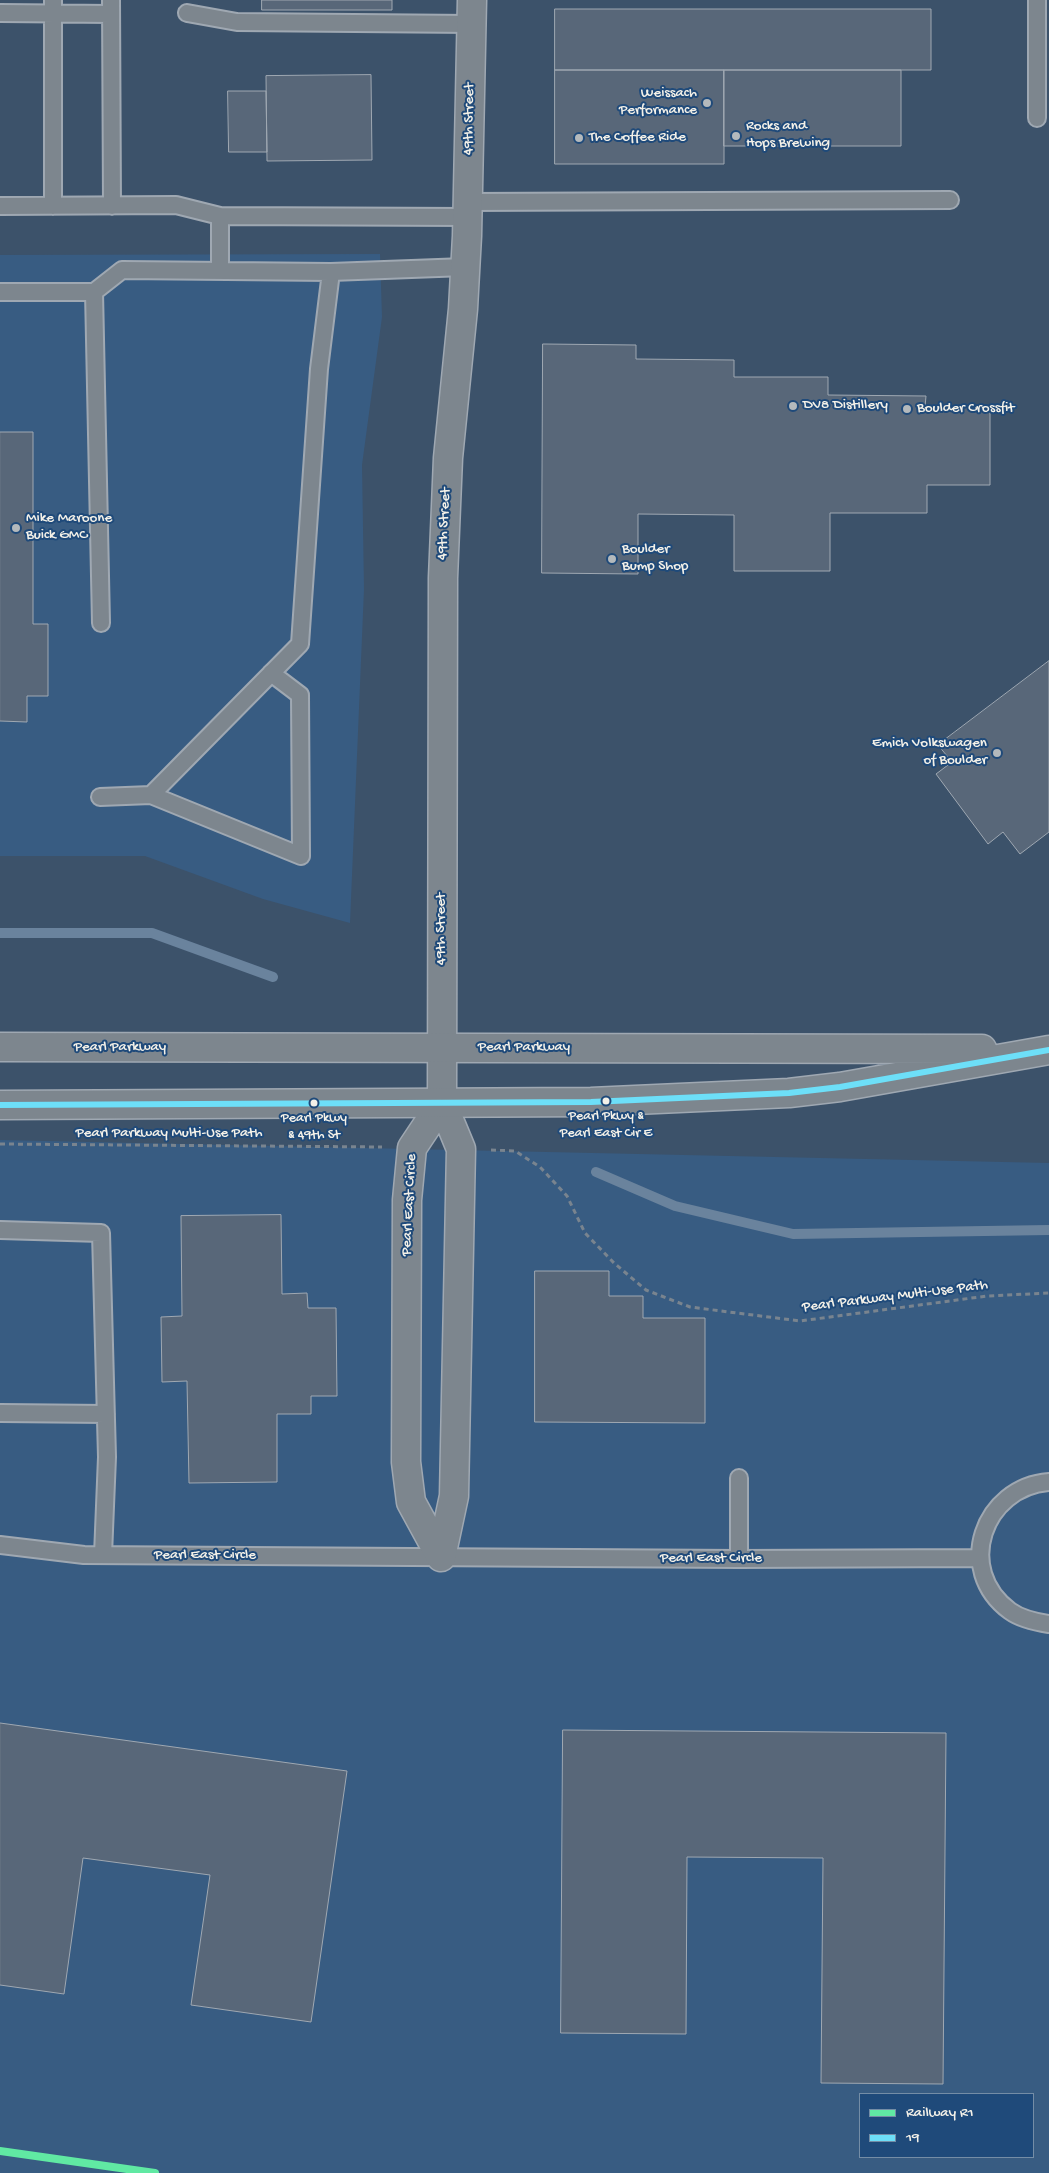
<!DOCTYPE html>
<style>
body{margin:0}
#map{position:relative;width:1049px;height:2173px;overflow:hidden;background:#3c526a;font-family:"Gochi Hand",sans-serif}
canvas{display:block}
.legend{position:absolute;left:859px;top:2093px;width:175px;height:65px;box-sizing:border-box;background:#1f4a7a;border:1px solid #748da6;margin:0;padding:6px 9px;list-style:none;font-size:15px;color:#f4f1e8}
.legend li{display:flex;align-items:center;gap:10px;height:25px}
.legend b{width:25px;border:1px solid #748da6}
</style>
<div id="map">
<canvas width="1049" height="2173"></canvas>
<ul class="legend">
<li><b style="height:6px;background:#60e9a3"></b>Railway R1</li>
<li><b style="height:6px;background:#6ddff8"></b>19</li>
</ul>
</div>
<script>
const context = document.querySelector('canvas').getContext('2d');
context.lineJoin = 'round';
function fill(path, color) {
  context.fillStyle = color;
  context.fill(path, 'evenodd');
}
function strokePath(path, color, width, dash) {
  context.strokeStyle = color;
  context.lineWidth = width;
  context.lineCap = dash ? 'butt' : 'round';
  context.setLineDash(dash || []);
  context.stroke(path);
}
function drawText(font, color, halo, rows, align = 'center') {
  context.font = font + ' "Gochi Hand",sans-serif';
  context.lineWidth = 4;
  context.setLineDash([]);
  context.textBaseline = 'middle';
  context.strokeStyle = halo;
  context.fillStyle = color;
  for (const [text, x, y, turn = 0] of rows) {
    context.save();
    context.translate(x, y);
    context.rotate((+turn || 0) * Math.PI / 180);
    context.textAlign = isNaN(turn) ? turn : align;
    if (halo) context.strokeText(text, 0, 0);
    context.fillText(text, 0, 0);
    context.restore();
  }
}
const built = new Path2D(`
 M380,254L382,317L362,465L364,589L350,923L263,899L145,856H0V255Z
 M0,1140L1049,1163V2173H0ZM860,2094H1033V2157H860Z`);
const stream = new Path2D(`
 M0,933H152L273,977
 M596,1172L675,1206L793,1234L1049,1230`);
const building = new Path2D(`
 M262,0H392V10H262Z
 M555,9H931V70H555Z
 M555,70H724V164H555Z
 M724,70H901V146H724Z
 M371,75L372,160L267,161L266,76Z
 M228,91H266L267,152H229Z
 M543,344L636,345V359L734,360V377H828V395L926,396L925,407H990V485H927V513H830V571H734V515L638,514V574L542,573Z
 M0,432H33V624H48V696H27V722L0,721Z
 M1049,661V832L1020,854L1003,832L988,844L936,774L952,762L938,745Z
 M281,1215L282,1294L307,1293L308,1308H336L337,1396H311V1414H277V1482L189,1483L187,1381L162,1382L161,1317L182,1316L181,1216Z
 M535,1271H609V1296H643V1318H705V1423L535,1422Z
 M0,1723L347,1771L311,2022L191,2005L210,1875L83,1858L64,1994L0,1985Z
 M563,1730L946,1733L943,2084L821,2083L823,1858L687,1857L686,2034L561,2033Z`);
const path = new Path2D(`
 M0,1144L382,1147
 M491,1150L515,1151L540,1167L567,1196L585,1233L614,1263L646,1290L690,1307L800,1321L987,1296L1049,1293`);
const service = new Path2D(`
 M53,0V206
 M111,0L112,206
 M1037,0V118
 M0,13L111,14
 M187,13L237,22L472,24
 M468,202L950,200
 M0,206L176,205L220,216L467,217
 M220,270V216
 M331,272L465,267
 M0,292H94L122,270L331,272L319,369L300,644L151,795L100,797
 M94,292L101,623
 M151,795L301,856L300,695L271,673
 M0,1230L101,1233L107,1457L103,1555
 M0,1413L106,1414
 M739,1478V1559
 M1049,1482C983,1487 954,1570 1010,1611C1021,1619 1035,1622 1049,1624
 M0,1545L84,1555L739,1559L980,1558`);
const minor = new Path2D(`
 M441,1557L454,1496L461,1149L442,1103L443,578L448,458L463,309L467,236L472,0
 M441,1557L411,1502L406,1462L407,1200L412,1148L442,1103`);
const secondary = new Path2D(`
 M0,1047L982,1049
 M0,1105L591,1102L789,1093L840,1087L1049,1050`);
const bus1 = new Path2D(`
 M0,1105L591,1102L789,1093L840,1087L1049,1050`);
const rail1 = new Path2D(`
 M0,2151L155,2173`);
const markers = [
 [707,103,5,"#b4b9bc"],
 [736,136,5,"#b4b9bc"],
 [579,138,5,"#b4b9bc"],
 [793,406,5,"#b4b9bc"],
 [907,409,5,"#b4b9bc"],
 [16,528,5,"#b4b9bc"],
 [612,559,5,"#b4b9bc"],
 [997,753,5,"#b4b9bc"],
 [606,1101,4.5,"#f4f1e8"],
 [314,1103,4.5,"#f4f1e8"]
];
const busNames = [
 ["Pearl Pkwy &",606,1117],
 ["Pearl East Cir E",606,1134],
 ["Pearl Pkwy",314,1119],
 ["& 49th St",314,1136]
];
const poiNames = [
 ["Weissach",697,94,"right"],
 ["Performance",697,111,"right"],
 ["Rocks and",746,127],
 ["Hops Brewing",746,144],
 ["The Coffee Ride",589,138],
 ["DV8 Distillery",803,406],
 ["Boulder Crossfit",917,409],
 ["Mike Maroone",26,519],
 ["Buick GMC",26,536],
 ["Boulder",622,550],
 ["Bump Shop",622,567],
 ["Emich Volkswagen",987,744,"right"],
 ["of Boulder",987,761,"right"]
];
const streetNames = [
 ["49th Street",470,119,-89],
 ["49th Street",445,524,-87],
 ["49th Street",442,929,-90],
 ["Pearl Parkway",120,1048],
 ["Pearl Parkway",524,1048],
 ["Pearl Parkway Multi-Use Path",169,1134],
 ["Pearl East Circle",410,1205,-87],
 ["Pearl Parkway Multi-Use Path",895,1297,-7],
 ["Pearl East Circle",205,1556],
 ["Pearl East Circle",711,1559]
];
fill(built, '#385c82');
strokePath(stream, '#6a839d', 10);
fill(building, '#586779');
strokePath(building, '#9fa8b2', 1);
strokePath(service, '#9fa8b2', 20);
strokePath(minor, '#9fa8b2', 31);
strokePath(secondary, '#9fa8b2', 31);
strokePath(path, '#79848f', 3, [5, 4]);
strokePath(service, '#7d868e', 16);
strokePath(minor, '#7d868e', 28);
strokePath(secondary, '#7d868e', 28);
strokePath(bus1, '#6ddff8', 6);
strokePath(rail1, '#60e9a3', 8);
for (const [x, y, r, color] of markers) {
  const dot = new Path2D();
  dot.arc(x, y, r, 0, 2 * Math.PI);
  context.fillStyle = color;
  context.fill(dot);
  strokePath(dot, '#1f4a7a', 2);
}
drawText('14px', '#f4f1e8', '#1f4a7a', busNames);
drawText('15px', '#f4f1e8', '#1f4a7a', poiNames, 'left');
drawText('15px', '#f4f1e8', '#1f4a7a', streetNames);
</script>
